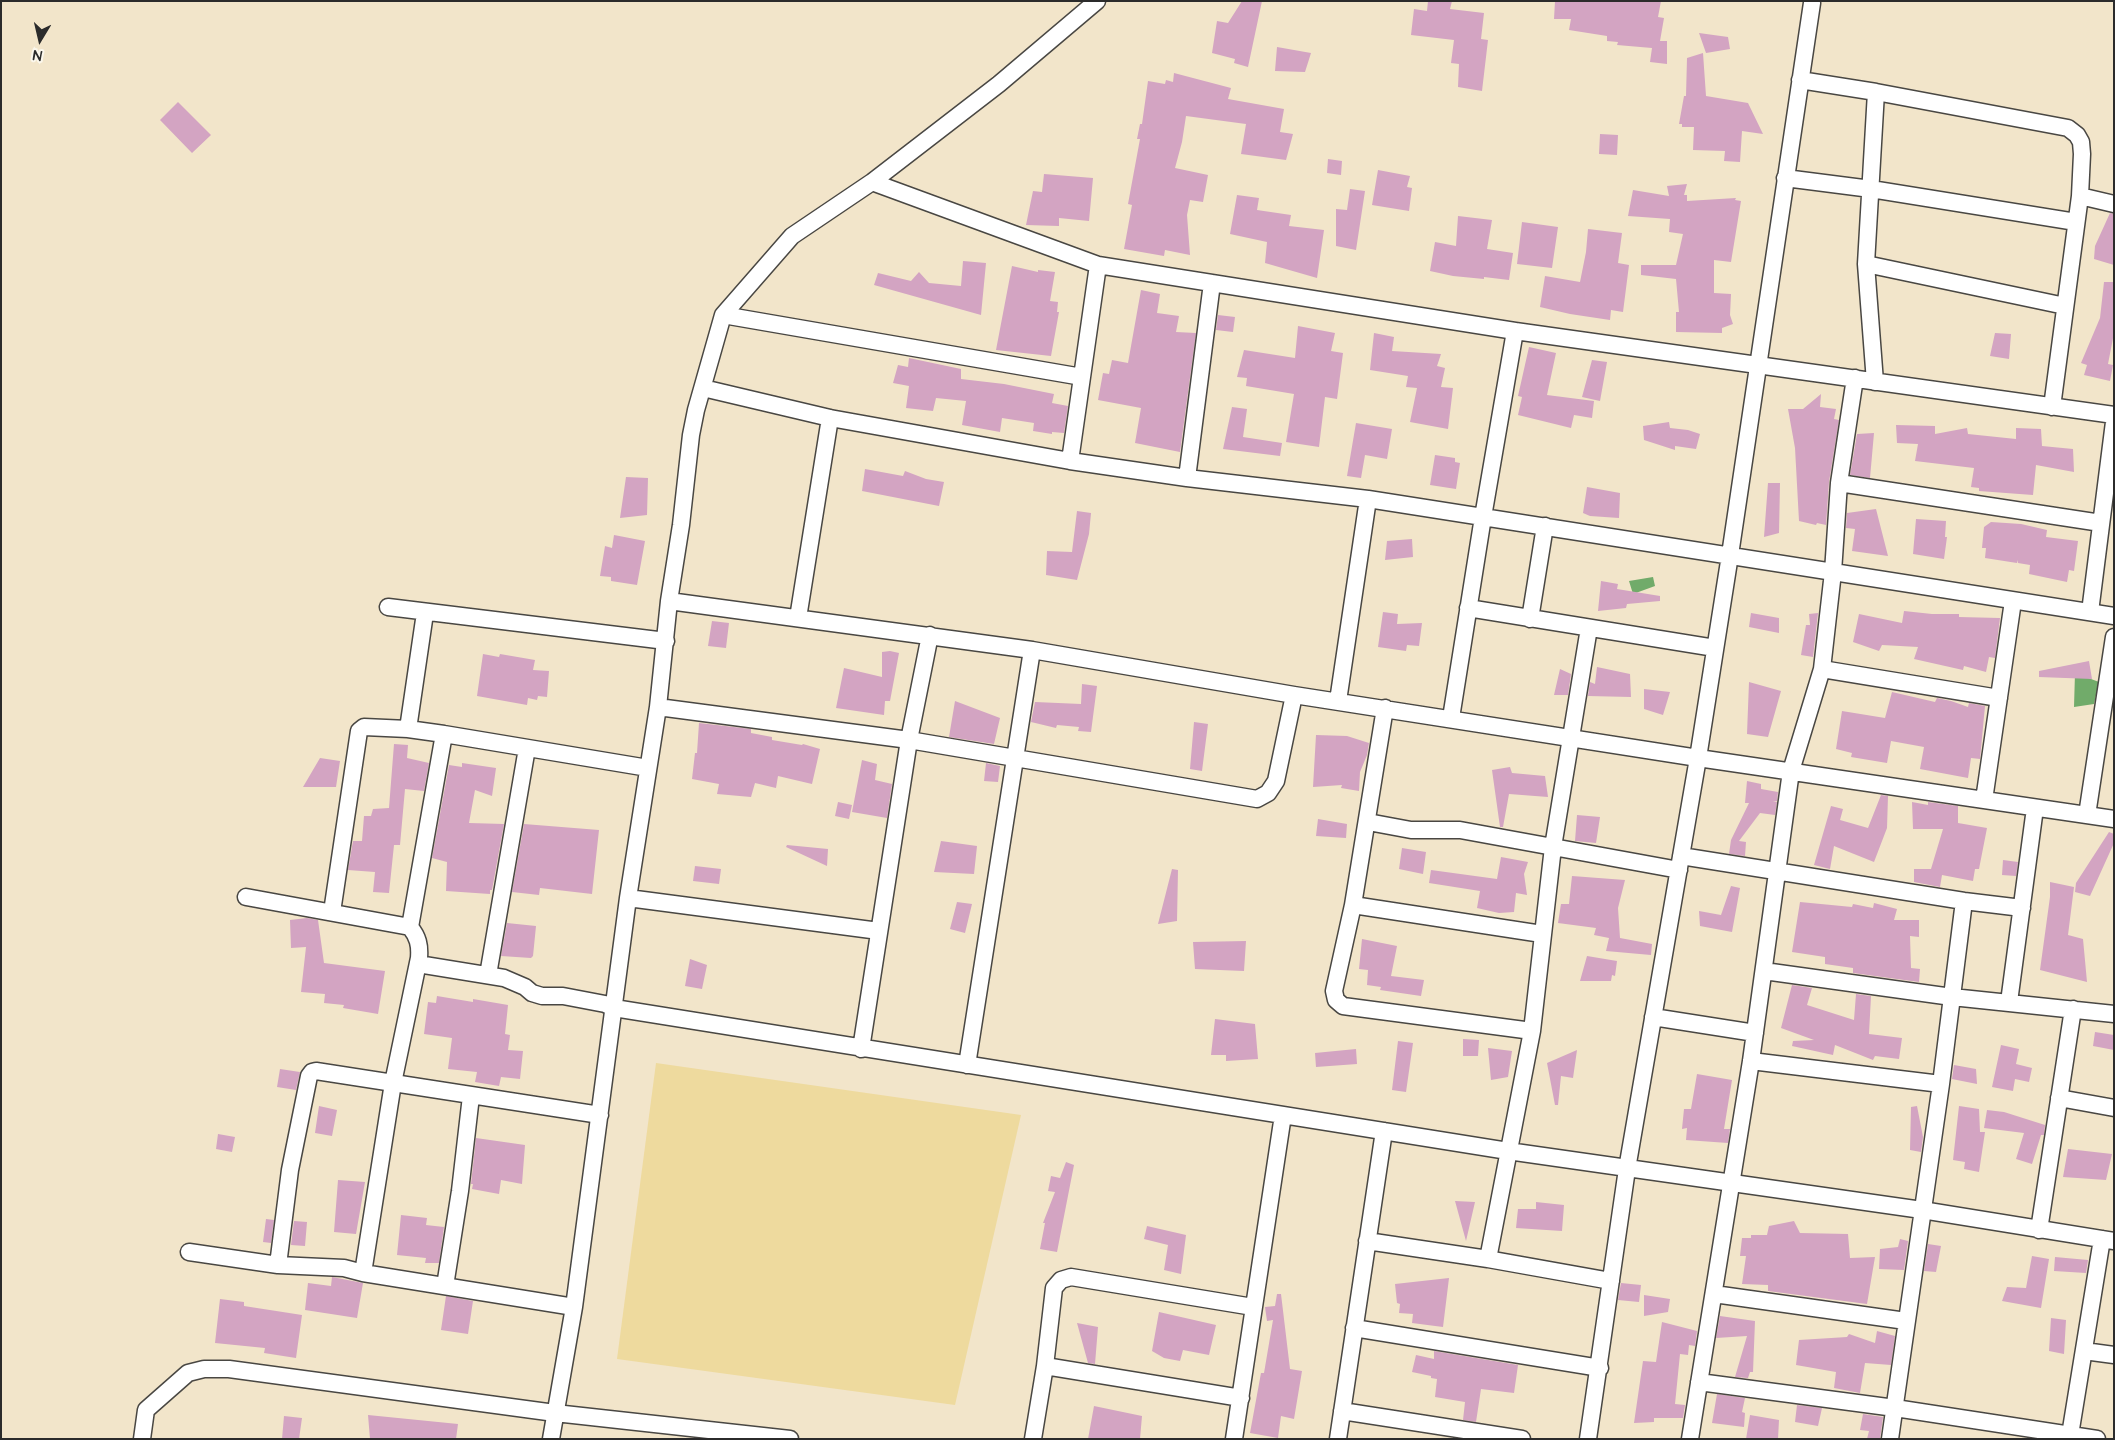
<!DOCTYPE html>
<style>
body{margin:0}
#map{position:relative;width:2115px;height:1440px;overflow:hidden;background:#f2e5ca;font-family:"Architects Daughter",sans-serif}
canvas{display:block}
.frame{position:absolute;inset:0;border:2px solid #2b2b2b;pointer-events:none}
.north{position:absolute;left:15px;top:15px;width:50px;height:50px;-webkit-text-stroke:4px #fbf7ec;paint-order:stroke;rotate:189deg;font-size:14px;font-weight:700;line-height:20px;text-align:center;color:#2b2b2b}
.north::after{content:'';display:block;margin:auto;width:18px;height:22px;background:#2b2b2b;clip-path:polygon(50% 0,100% 100%,50% 72%,0 100%)}
</style>
<div id="map">
<canvas width="2115" height="1440"></canvas>
<div class="frame"></div>
<div class="north">N</div>
</div>
<script>
const context = document.querySelector('canvas').getContext('2d');
context.lineJoin = 'round';
function fill(path, color) {
  context.fillStyle = color;
  context.fill(path, 'evenodd');
}
function strokePath(path, color, width, dash) {
  context.strokeStyle = color;
  context.lineWidth = width;
  context.lineCap = dash ? 'butt' : 'round';
  context.setLineDash(dash || []);
  context.stroke(path);
}
const forest = new Path2D(`
 M1653,577L1655,586L1633,594L1629,581Z
 M2075,673L2099,682L2094,704L2074,707Z`);
const sand = new Path2D(`
 M656,1063L1021,1115L955,1405L617,1359Z`);
const building = new Path2D(`
 M1242,1H1262L1248,67L1234,63L1235,59L1212,53L1217,21L1228,23Z
 M1428,1H1452L1450,9L1484,13L1481,39L1488,40L1482,91L1458,87L1459,64L1451,63L1454,40L1411,35L1414,9L1427,11Z
 M1555,1H1661L1658,17L1664,18L1660,41H1667V64L1650,62L1652,48L1617,45L1618,42L1607,41V36L1569,30L1571,19H1554Z
 M1699,33L1728,37L1730,49L1706,53Z
 M1277,47L1311,53L1305,72L1275,71Z
 M1703,53L1706,96L1748,103L1763,134L1742,131L1740,162L1724,161L1725,151L1693,150L1694,127H1682V124H1679L1684,96H1686L1687,58Z
 M1174,73L1231,88L1228,99L1284,109L1280,132L1293,134L1286,160L1241,154L1246,124L1186,116L1182,142L1175,168L1208,175L1203,202L1190,200L1187,215L1190,255L1165,250L1164,256L1124,249L1132,205L1128,204L1140,139H1137L1140,124H1142L1148,81L1165,84L1166,80L1173,82Z
 M178,102L211,135L192,153L160,120Z
 M1600,134L1618,135L1617,155L1599,154Z
 M1328,159L1342,161L1341,175L1327,173Z
 M1378,170L1410,176L1407,187L1412,188L1409,211L1372,205Z
 M1044,174L1093,178L1089,221L1059,218V226L1026,225L1033,191L1042,192Z
 M1687,184L1684,195H1687V201L1736,198L1735,200L1741,201L1731,262L1714,260V293L1731,294L1730,315L1733,324L1722,328V333L1676,332V312H1679L1676,279L1641,275V265H1676L1683,234L1669,232L1670,219L1628,216L1633,190L1669,196L1667,186Z
 M1350,189L1365,191L1356,250L1336,246V209L1347,210Z
 M1237,195L1259,198L1257,210L1291,215L1289,226L1324,230L1317,278L1265,263L1267,242L1230,234Z
 M2110,213L2114,214V265L2094,259L2095,246Z
 M1458,216L1492,220L1487,249L1513,253L1509,280L1484,277V279L1453,276L1430,271L1435,242L1456,246Z
 M1522,222L1558,227L1552,268L1517,264Z
 M1588,229L1622,233L1618,263L1629,265L1623,312L1611,310L1610,320L1570,314L1540,307L1545,276L1580,282L1586,252Z
 M963,261L986,263L981,315L874,285L878,273L911,281L919,272L929,283L961,286Z
 M1012,266L1038,272V270L1055,272L1050,301L1058,302L1057,312H1059L1051,356L996,350Z
 M2104,282H2114V333L2108,364L2113,365L2110,381L2084,375L2087,365L2081,363L2100,318Z
 M1141,290L1160,294L1157,313L1179,316L1176,332L1196,333L1180,452L1135,443L1141,408L1098,400L1103,373L1109,374L1112,360L1128,363Z
 M1218,315L1235,317L1233,332L1216,330Z
 M1298,326L1335,333L1331,351L1343,353L1337,399L1325,397L1319,447L1286,442L1294,394L1246,386L1247,378L1237,377L1244,350L1295,358Z
 M1374,333L1394,337L1392,351L1441,354L1437,366L1445,368L1441,387L1453,388L1448,429L1410,422L1417,388L1406,387L1408,376L1370,370Z
 M1995,333L2011,334L2009,359L1990,356Z
 M1529,347L1556,353L1547,395L1594,401L1592,418L1574,415L1571,428L1518,415L1522,397L1518,396Z
 M909,358L961,369V379L1004,384L1054,394L1052,403L1068,406L1064,433L1052,432V434L1033,431L1034,423L1002,418L1000,432L962,425L966,401L936,398L933,411L906,408L909,386L893,383L898,365L908,367Z
 M1592,360L1607,362L1600,401L1582,397Z
 M1821,394L1820,407L1836,409L1834,419L1839,420L1829,482L1826,525L1817,523L1816,525L1799,521L1795,448L1788,409H1803Z
 M1232,407L1247,409L1243,437L1282,443L1280,456L1223,449Z
 M1669,422L1670,428L1688,430L1700,434L1696,449L1675,446V450L1644,440L1643,426Z
 M1356,423L1392,429L1387,459L1365,455L1361,478L1347,476Z
 M1896,425L1935,426V434L1967,428L1968,434L2016,439V428L2041,429L2042,446L2073,449L2074,472L2036,465L2033,495L1979,491V488L1971,487L1974,468L1915,461L1918,444L1897,443Z
 M1874,433L1870,478L1850,475L1857,434Z
 M1435,455L1455,458V462L1460,463L1456,489L1430,485Z
 M865,469L903,476L905,471L926,479L944,482L939,506L862,491Z
 M626,477L648,478L647,515L620,518Z
 M1768,483H1780L1779,533L1764,537Z
 M1587,487L1620,493L1619,518L1590,516L1583,513Z
 M1876,509L1888,556L1852,551L1855,529L1846,528L1847,513Z
 M1077,511L1091,513L1089,534L1077,580L1046,575L1047,551L1072,552Z
 M1916,519L1946,521L1945,537H1947L1944,559L1913,554Z
 M1991,522L2021,524L2047,530L2046,537L2078,541L2074,571L2069,570L2067,582L2029,574L2030,565L2018,563V560L2017,563L1985,558L1986,548H1982L1984,527Z
 M614,535L645,541L637,585L611,581V577L600,576L605,546L612,548Z
 M1412,539L1413,557L1385,560L1387,541Z
 M1601,581L1618,584L1617,589L1660,596V601L1627,604L1626,608L1598,611Z
 M1904,611L1932,614H1959V617L2000,618L1995,658L1989,657L1986,672L1964,666L1963,670L1914,659L1918,647L1882,645L1879,651L1853,642L1859,614L1902,623Z
 M1383,612L1398,614L1397,624L1422,623L1419,646L1407,645L1406,651L1378,647Z
 M1751,613L1779,618V633L1749,627Z
 M1818,613L1813,657L1801,655L1806,625H1810L1809,614Z
 M712,621L729,623L726,648L708,646Z
 M890,651L899,653L890,701H885L884,715L836,708L844,668L882,677V652Z
 M483,654L499,657L500,654L535,660L533,670L549,671L547,697L538,696L537,700L528,698L527,705L477,696Z
 M2089,661L2092,679L2039,677V671Z
 M1597,667L1630,674L1631,697L1588,696L1590,682L1595,684Z
 M1560,669L1571,674L1568,695H1554Z
 M1749,682L1781,691L1768,737L1747,734Z
 M1082,684L1097,686L1091,732L1078,731L1079,727L1057,725L1056,728L1031,722L1035,702L1081,704Z
 M1644,689L1670,692L1663,715L1644,709Z
 M1892,692L1935,702L1937,698L1951,701L1968,707L1969,703L1985,706L1980,759L1971,758L1968,778L1920,769L1924,747L1891,741L1887,763L1851,757L1852,753L1836,749L1842,711L1885,718Z
 M955,701L1000,718L994,744L949,737Z
 M1194,722L1208,724L1202,771L1190,769Z
 M699,723L751,729V733L772,737V740L802,745L803,744L820,749L812,784L778,776L776,788L755,783L751,797L717,794L719,784L692,779L695,753H697Z
 M1316,735L1347,736L1369,743L1367,755L1360,772L1359,791L1341,788L1342,785L1313,787Z
 M394,744L408,745L407,758L429,763L424,791L405,789L400,845H394L389,893L373,892L375,872L348,870L353,841H362L364,816H371L373,809L389,808Z
 M320,758L340,761L336,787H303Z
 M862,760L877,764L875,780L892,784L887,818L852,812Z
 M462,763L496,768L492,796L475,790L469,823L504,824L492,890H490V894L446,891L447,862L432,858L449,765L462,767Z
 M986,763L1000,766L998,782L984,781Z
 M1510,767L1512,773L1545,776L1548,797L1509,794L1503,827H1500L1492,770Z
 M1747,781L1761,784V789L1778,792L1777,801H1773L1777,802L1775,815L1760,813L1739,841L1746,842L1745,856L1729,854L1731,840L1749,803H1745Z
 M1881,795L1888,796L1887,828L1874,862L1834,846L1830,869L1814,865L1831,806L1843,809L1840,820L1868,828Z
 M838,802L852,805L849,819L835,816Z
 M1912,802L1928,805V802L1958,806V823L1987,828L1979,869H1975L1973,881L1942,875L1940,887L1914,882V869H1931L1943,829H1913Z
 M1577,815L1600,817L1596,843L1575,841Z
 M1318,819L1347,824L1346,838L1316,836Z
 M524,824L599,830L592,894L540,888L539,895L512,892Z
 M2109,832L2114,834V843L2090,896L2075,892L2076,883Z
 M941,841L977,846L974,874L934,872Z
 M787,845L828,849L827,866L786,847Z
 M1402,848L1426,852L1423,874L1399,869Z
 M1501,857L1528,862L1524,874L1527,895L1516,893L1514,912L1499,913L1477,908L1480,891L1429,883L1431,870L1497,879Z
 M2003,860L2018,862L2016,876L2002,875Z
 M695,866L721,869L719,884L693,881Z
 M1172,869L1178,870L1177,921L1158,924Z
 M1572,876L1625,880L1618,908L1620,938L1652,944L1651,955L1606,951L1609,938L1594,935L1596,928L1558,923L1561,904H1569Z
 M2050,882L2074,887L2068,935L2083,939L2087,982L2040,970L2050,897Z
 M1731,886L1740,888L1732,932L1700,926L1699,911L1721,915Z
 M957,902L972,904L965,933L950,929Z
 M1800,902L1852,907L1853,904L1873,908L1874,903L1897,909L1894,920H1919V937L1910,936L1911,968L1920,969L1919,982L1853,973V968L1825,964V957L1792,952Z
 M307,918L318,920L324,963L385,971L378,1014L343,1008L344,1005L324,1003L325,994L301,992L306,947L291,948L290,920Z
 M507,923L536,926L533,956L531,958L501,956Z
 M1362,939L1397,946L1391,976L1424,980L1421,996L1380,990L1381,987L1367,985L1368,970L1359,969Z
 M1246,941L1244,971L1195,969L1193,942Z
 M1587,956L1617,961L1615,976L1612,975L1611,981H1580Z
 M690,959L707,965L702,989L685,986Z
 M1792,985L1812,988L1807,1005L1854,1020L1856,994L1871,996L1869,1034L1902,1038L1899,1059L1875,1056L1873,1060L1835,1045L1833,1055L1792,1046L1793,1041L1814,1040L1781,1028Z
 M437,996L473,1002V999L508,1005L505,1034L510,1035L508,1050L523,1051L520,1079L501,1077L499,1086L475,1082L477,1072L448,1069L452,1038L424,1034L428,1002L436,1003Z
 M1215,1019L1255,1024L1258,1059L1226,1061V1055H1211Z
 M2095,1032L2114,1035V1050L2093,1046Z
 M1463,1039L1479,1040L1478,1056H1463Z
 M1398,1041L1413,1043L1406,1092L1392,1090Z
 M2001,1045L2019,1049L2016,1064L2032,1068L2029,1082L2015,1079L2013,1091L1992,1087Z
 M1488,1048L1512,1051L1508,1077L1491,1080Z
 M1356,1049L1357,1064L1316,1067L1315,1053Z
 M1577,1050L1573,1078L1561,1076L1558,1105H1555L1547,1063Z
 M1954,1065L1976,1069L1977,1084L1952,1079Z
 M280,1069L300,1072L296,1090L277,1087Z
 M1697,1074L1732,1080L1724,1129H1730L1728,1143L1686,1140L1687,1128L1682,1129L1684,1109H1691Z
 M319,1106L337,1110L332,1136L315,1133Z
 M1917,1106L1923,1137L1921,1152L1910,1150L1911,1107Z
 M1959,1106L1979,1109L1980,1132H1985L1979,1172L1964,1169L1965,1162L1953,1160Z
 M1987,1110L2004,1112L2045,1125L2044,1135H2041L2032,1164L2016,1159L2024,1133L1984,1128Z
 M218,1134L235,1137L232,1152L216,1149Z
 M476,1138L525,1145L522,1184L501,1180L499,1194L472,1189L473,1184H471Z
 M2068,1149L2112,1154L2106,1180L2063,1177Z
 M1066,1162L1074,1165L1057,1252L1040,1249L1045,1223H1043L1055,1192L1048,1191L1051,1176L1060,1178Z
 M338,1180L365,1182L356,1234L334,1232Z
 M1455,1201L1475,1202L1466,1241Z
 M1536,1202L1564,1205L1562,1231L1516,1228L1518,1209H1536Z
 M401,1215L427,1218L426,1225L444,1227L439,1263H425L426,1258L397,1255Z
 M266,1219L274,1220L271,1243L263,1242Z
 M294,1221L307,1222L305,1246L291,1245Z
 M1794,1221L1800,1233L1848,1234L1850,1258L1875,1257L1867,1304L1768,1291V1285L1742,1284L1746,1256H1740L1742,1238H1751V1235H1767L1769,1226Z
 M1147,1226L1186,1235L1181,1274L1164,1270L1168,1245L1144,1239Z
 M1900,1239L1908,1241L1904,1270L1879,1269L1880,1249L1898,1247Z
 M1928,1244L1941,1246L1936,1272L1924,1271Z
 M2032,1256L2049,1259L2041,1308L2002,1301L2007,1287L2026,1288Z
 M2055,1257L2088,1260L2086,1273L2054,1271Z
 M332,1277L363,1283L357,1318L305,1310L308,1283L331,1286Z
 M1449,1278L1443,1327L1412,1323L1413,1314L1399,1313L1400,1304L1397,1303L1395,1284Z
 M1621,1283L1641,1285L1639,1302L1618,1300Z
 M1277,1294H1281L1290,1369L1302,1371L1294,1419L1281,1416L1278,1438L1250,1433L1261,1373H1264L1273,1320L1267,1321L1265,1307L1275,1306Z
 M1644,1295L1670,1299L1668,1312L1644,1316Z
 M446,1296L473,1301L468,1334L441,1330Z
 M220,1299L244,1302V1306L302,1315L296,1358L264,1353L265,1348L215,1343Z
 M1159,1312L1216,1325L1209,1355L1183,1350L1180,1361L1164,1358L1152,1351Z
 M1720,1316L1755,1321L1753,1372H1750L1748,1378L1735,1377L1747,1336L1716,1338Z
 M2051,1318L2066,1320L2064,1354L2049,1351Z
 M1662,1322L1697,1331L1695,1346L1689,1345L1688,1355L1680,1354L1675,1404L1685,1405L1683,1418H1654V1422L1634,1423L1643,1361L1656,1362Z
 M1077,1323L1098,1327L1095,1364L1088,1363Z
 M1877,1331L1895,1336L1891,1365L1865,1363L1860,1393L1834,1388L1836,1372L1796,1365L1799,1340L1847,1337L1849,1334L1875,1343Z
 M1434,1351L1518,1365L1514,1393L1481,1389L1476,1422L1463,1420L1465,1402L1435,1397L1437,1379L1431,1378V1376L1412,1372L1416,1355L1434,1359Z
 M1717,1394L1745,1398L1742,1412L1745,1413L1744,1427L1712,1423Z
 M1797,1405L1822,1408L1818,1426L1795,1422Z
 M1094,1406L1142,1416L1140,1439H1088Z
 M1863,1414L1883,1417L1880,1439H1867L1869,1431L1860,1430Z
 M368,1415L458,1424L456,1439H370Z
 M1750,1415L1779,1420L1778,1439H1746Z
 M284,1416L302,1418L299,1439H282Z`);
const minor = new Path2D(`
 M1800,80L1876,92L2068,128L2077,135L2081,142L2082,154L2080,196L2052,407
 M1785,178L1871,189L2076,222
 M872,182L1098,265L1515,331L2114,415
 M2080,196L2114,204
 M1866,264L2065,306
 M723,315L1082,377
 M1875,382L1866,264L1876,92
 M703,388L830,418L1070,461L1187,478L1368,499L2114,616
 M1070,461L1098,265
 M1187,478L1212,283
 M1839,483L2101,523
 M669,601L1032,650L1294,695L1698,758L2114,819
 M388,607L666,641
 M1468,608L1715,648
 M2090,612L2114,422
 M798,618L830,418
 M1530,619L1545,526
 M1822,669L1999,698
 M1338,701L1368,499
 M658,707L909,740L1257,799L1268,793L1276,781L1294,695
 M1385,708L1353,905L1334,991L1336,1000L1343,1006L1532,1031
 M1451,718L1483,517L1515,331
 M408,729L425,613
 M1984,800L2013,601
 M2087,815L2114,637
 M1368,822L1411,830H1460L1679,870
 M1681,856L1964,901L2022,908
 M246,897L410,927C418,937 420,945 419,958L393,1083L363,1273
 M628,898L879,931
 M1353,905L1542,934
 M332,912L359,731L364,727L408,729L444,734L648,768
 M410,927L444,734
 M418,964L504,978L525,987L532,993L542,996H563L605,1004L614,1008L1508,1151L1922,1210L2114,1241
 M1764,971L1952,997L2114,1014
 M488,975L527,748
 M2009,1002L2035,808
 M1653,1017L1755,1033
 M861,1049L909,740L930,635
 M1751,1061L1941,1084
 M967,1065L1032,650
 M2059,1098L2114,1108
 M2039,1230L2073,1009
 M1367,1241L1488,1259L1611,1281
 M189,1252L278,1265L344,1268L363,1273L574,1307
 M1488,1259L1532,1031L1553,847L1589,628
 M278,1265L290,1170L309,1076L312,1072L316,1071L600,1115
 M445,1286L460,1191L471,1096
 M1714,1294L1906,1321
 M1354,1328L1600,1368
 M2084,1351L2114,1355
 M1045,1366L1054,1288L1061,1280L1071,1277L1253,1307
 M1699,1382L1895,1408L2097,1439
 M1342,1411L1522,1439
 M2070,1435L2102,1239
 M142,1439L146,1410L188,1373L204,1369H229L555,1413L790,1439
 M551,1439L574,1307L628,898L658,707L669,601L681,525L691,435L696,410L723,315L792,236L872,182L999,84L1097,1
 M1033,1439L1045,1366L1241,1398
 M1234,1439L1283,1115
 M1338,1439L1384,1131
 M1588,1439L1627,1169L1698,758L1730,555L1812,3
 M1690,1439L1751,1061L1791,771L1822,669L1833,572L1839,483L1855,378
 M1890,1439L1941,1084L1964,901`);
fill(forest, '#71ab6a');
fill(sand, '#eeda9e');
fill(building, '#d3a4c2');
strokePath(minor, '#494743', 19);
strokePath(minor, '#fff', 16);
</script>
